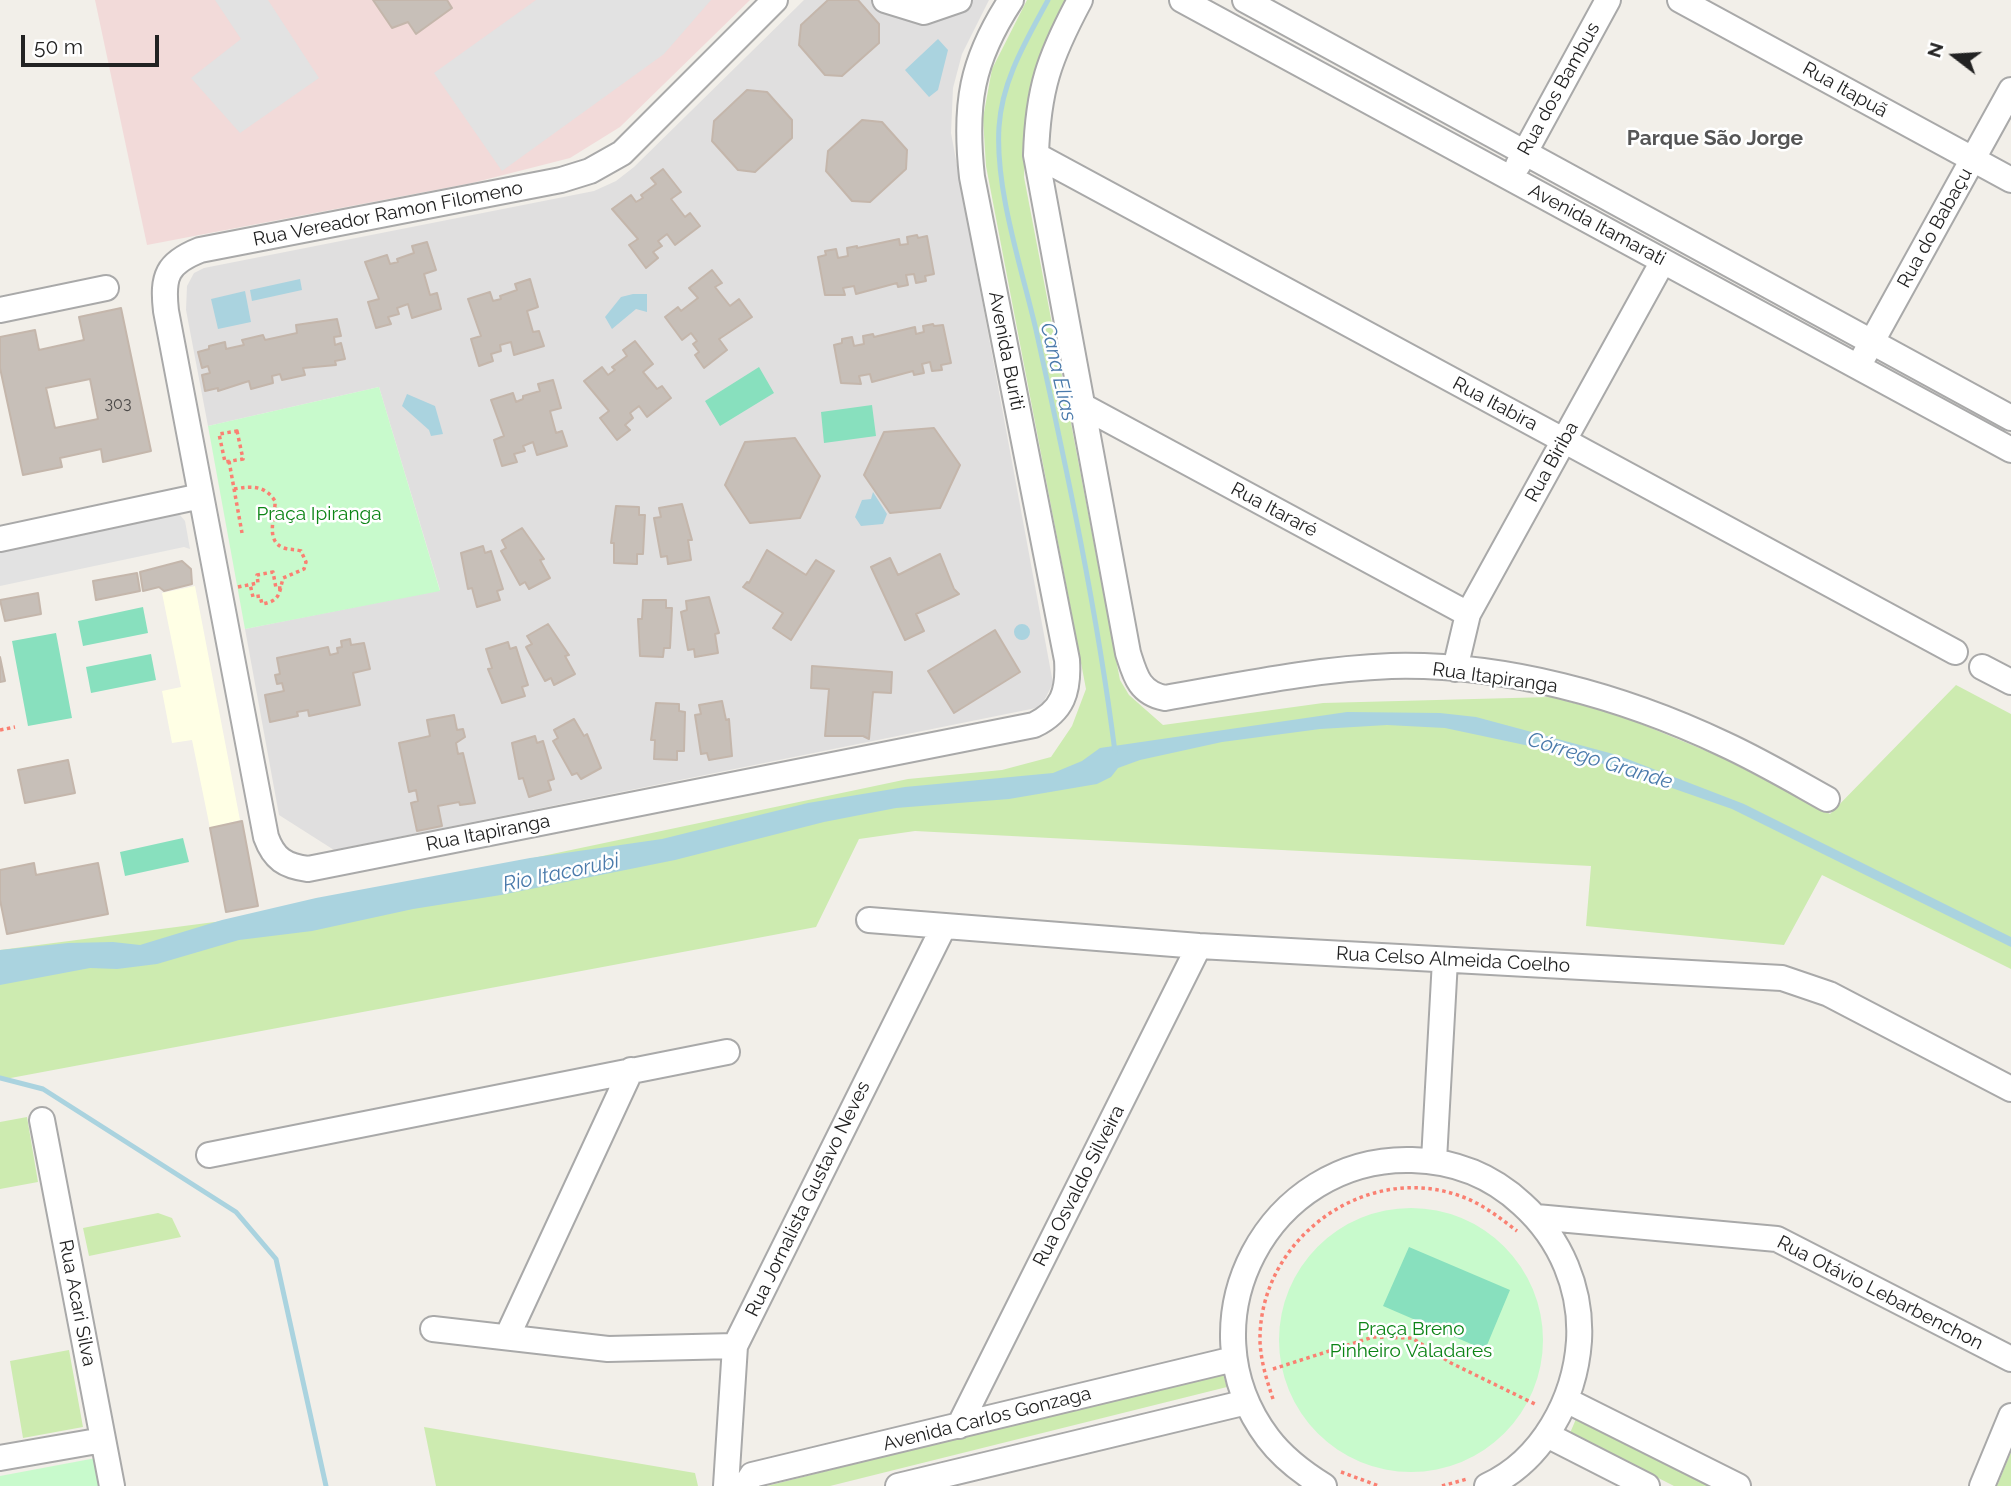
<!DOCTYPE html>
<meta charset="utf-8">
<style>
body{margin:0}
#map{position:relative;width:2011px;height:1486px;overflow:hidden;background:#f2efe9;font-family:Raleway,sans-serif}
canvas{display:block}
.north{position:absolute;left:1920px;top:21px;width:70px;height:70px;-webkit-text-stroke:5px #fff;paint-order:stroke;rotate:287deg;font-size:19px;font-weight:700;line-height:28px;text-align:center;color:#222}
.north::after{content:'';display:block;margin:auto;width:24px;height:32px;background:#222;clip-path:polygon(50% 0,100% 100%,50% 72%,0 100%)}
.scale{position:absolute;left:21px;top:35px;width:138px;height:32px;box-sizing:border-box;border:4px solid #222;border-top:0;padding-left:9px;font-size:21px;line-height:24px;white-space:nowrap;color:#222;-webkit-text-stroke:5px #fff;paint-order:stroke}
</style>
<div id="map">
<canvas width="2011" height="1486"></canvas>
<div class="north">N</div>
<div class="scale">50 m</div>
</div>
<script>
const context = document.querySelector('canvas').getContext('2d');
context.lineJoin = 'round';
function fill(path, color) {
  context.fillStyle = color;
  context.fill(path, 'evenodd');
}
function strokePath(path, color, width, dash) {
  context.strokeStyle = color;
  context.lineWidth = width;
  context.lineCap = dash ? 'butt' : 'round';
  context.setLineDash(dash || []);
  context.stroke(path);
}
function drawText(font, color, halo, rows, align = 'center') {
  context.font = font + ' Raleway,sans-serif';
  context.lineWidth = 5;
  context.setLineDash([]);
  context.textBaseline = 'middle';
  context.strokeStyle = halo;
  context.fillStyle = color;
  for (const [text, x, y, turn = 0] of rows) {
    context.save();
    context.translate(x, y);
    context.rotate((+turn || 0) * Math.PI / 180);
    context.textAlign = isNaN(turn) ? turn : align;
    if (halo) context.strokeText(text, 0, 0);
    context.fillText(text, 0, 0);
    context.restore();
  }
}
const residential = new Path2D(`
 M804,0H989L962,54L953,88L951,133L1053,683L1041,707L334,850L279,815L245,629L440,590L379,387L208,426L186,310L187,286L194,273L204,268L594,191L616,181L634,167Z`);
const commercial = new Path2D(`
 M95,0H750L620,127L570,158L472,183L147,245Z`);
const education = new Path2D(`
 M195,586L240,820L210,828L192,740L172,743L162,691L181,687L162,593Z`);
const grass = new Path2D(`
 M1027,0H1072L1032,83L1026,127L1024,177L1120,680L1129,695L1163,725L1323,703L1550,697L1617,714L1721,757L1830,814L1956,685L2011,714V969L1822,875L1784,945L1586,926L1591,866L915,831L859,839L816,927L0,1080V950L253,917L908,779L1002,770L1051,757L1072,726L1086,689L986,166L983,118L992,69Z
 M27,1117L38,1182L0,1189V1122Z
 M158,1213L172,1218L181,1237L89,1256L83,1228Z
 M69,1350L83,1427L23,1438L10,1361Z
 M1222,1371L1227,1387L830,1486H767Z
 M1576,1419L1712,1486H1674L1570,1433Z
 M424,1427L695,1473L698,1486H436Z
 M2011,1452V1486H1997Z`);
const park = new Path2D(`
 M379,387L440,591L245,629L208,426Z
 M1279 1340a132 132 0 1 1 264 0a132 132 0 1 1-264 0Z
 M96,1458L102,1486H0V1476Z`);
const pitch = new Path2D(`
 M759,367L774,393L720,426L705,401Z
 M872,405L876,436L824,443L821,412Z
 M143,607L148,633L83,646L78,621Z
 M56,633L72,718L28,726L12,641Z
 M151,654L156,680L91,693L86,667Z
 M183,838L189,862L125,876L120,852Z
 M1409,1247L1510,1290L1485,1350L1383,1306Z`);
const parking = new Path2D(`
 M215,0H268L319,78L240,133L191,78L241,39Z
 M536,0H711L664,54L502,171L434,73Z
 M171,514L180,515L185,521L190,549L184,547L0,586V547Z`);
const water = new Path2D(`
 M938,39L948,50L938,90L929,97L905,70Z
 M300,279L302,290L252,301L250,290Z
 M245,291L251,322L218,329L211,299Z
 M633,294H647V312L636,309L612,329L605,317L621,297Z
 M407,394L435,406L443,434L431,436L429,430L402,406Z
 M873,492L887,514L883,524L861,526L855,517L862,500L871,499Z
 M1014 632a8 8 0 1 1 16 0a8 8 0 1 1-16 0Z
 M1347,712L1440,713L1476,717L1617,755L1744,804L2011,937V947L1732,809L1586,758L1445,728L1387,725L1320,729L1222,742L1140,760L1118,768L1111,777L1097,784L1009,799L896,808L824,822L675,860L501,895L413,909L312,931L239,940L157,964L117,969L90,968L0,985V950L68,943L113,942L140,945L222,920L316,898L530,858L662,839L808,803L905,787L1053,773L1082,761L1100,748Z`);
const stream = new Path2D(`
 M1048,0C1026,41 1002,80 999,127C995,190 1022,269 1036,330C1067,470 1097,610 1115,752
 M0,1078L43,1089L236,1212L276,1259L326,1486`);
const building = new Path2D(`
 M373,0H447L452,8L416,34L408,22L392,28Z
 M828,0H858L879,24V43L842,76L825,75L799,45L801,25Z
 M747,90L767,92L792,120V138L755,172L738,170L712,141L714,121Z
 M862,120L882,122L907,150L906,169L870,202L852,201L826,171L828,151Z
 M663,169L681,192L671,199L685,217L690,213L700,226L675,245L667,234L658,241L662,246L653,252L658,258L646,268L629,245L638,239L612,209L631,195L636,202L643,198L641,195L656,184L651,178Z
 M917,235L918,238L927,236L934,274L925,276L926,281L916,283L914,274L906,275L908,285L898,287L897,283L856,294L854,286L843,288L845,295H825L818,257L826,255L825,251L836,249L838,258L848,256L847,248L857,246V248L899,239L900,245L908,244L907,237Z
 M427,242L436,270L424,274L430,295L437,293L441,309L412,318L408,304L397,308L399,314L388,317L391,324L376,328L368,302L379,299L365,262L387,255L390,264L398,262L397,259L414,253L412,246Z
 M712,270L722,283L715,287L730,306L739,299L752,317L719,339L727,350L704,368L695,355L699,352L693,344L697,341L691,333L682,340L665,317L678,307L681,311L698,298L689,288Z
 M530,279L538,307L527,311L533,332L539,331L544,346L514,355L511,342L500,345L501,351L491,354L493,361L479,366L471,339L481,336L468,299L490,292L493,301L501,299L500,296L517,290L515,284Z
 M121,308L151,451L103,462L101,449L60,458L62,467L23,475L0,368V337L35,330L39,350L84,340L79,317ZM90,379L98,419L55,428L46,388Z
 M337,319L341,336L334,337L335,345L341,343L345,359L335,361L336,365L303,368L305,375L282,380L280,374L272,376L273,383L251,389L249,381L218,391V388L205,391L202,375L210,373L208,366L202,368L198,352L209,349V346L225,342L226,349L244,345L242,340L263,335L265,340L297,333L296,325Z
 M933,324L934,326L943,325L951,363L941,365L942,370L932,371L930,362L922,364L924,373L914,375L913,371L872,382L870,374L859,376L861,384L841,383L834,345L842,343V339L852,337L854,346L864,344L863,336L873,334L874,337L915,327L916,334L924,332L923,326Z
 M635,341L653,364L643,372L657,389L662,386L671,398L647,417L639,406L630,413L633,418L625,425L630,430L617,440L600,418L609,411L584,381L602,367L608,375L615,370L612,367L627,356L623,350Z
 M553,380L561,408L550,411L556,433L562,431L567,446L537,455L533,442L523,446L525,451L514,454L517,462L502,466L494,440L504,436L491,400L513,393L516,402L523,399V396L540,391L538,384Z
 M934,428L960,465L940,508L890,513L864,475L884,432Z
 M795,438L820,476L800,518L750,523L725,485L745,442Z
 M682,504L692,540H688L691,560L668,564L667,556L661,557L654,518L661,517L659,508Z
 M616,506L639,507V515H645L643,554H637V564L614,563V543H611Z
 M522,528L544,559L540,560L550,578L529,589L525,582L520,585L501,551L506,548L502,540Z
 M483,546L485,553L491,551L503,589L497,591L500,600L477,607L472,588L468,589L461,553Z
 M767,550L806,575L816,560L834,571L791,640L773,628L783,613L743,587L747,582L749,583Z
 M940,554L954,589L959,594L916,614L924,631L905,640L871,567L890,558L898,575Z
 M182,561L191,569L192,584L164,591L159,587L143,591L140,572Z
 M137,573L140,591L96,600L93,581Z
 M38,593L41,614L5,621L0,600Z
 M709,597L719,633L715,634L718,653L695,657L694,649L688,650L681,612L687,610L686,601Z
 M643,600H666V608H672L670,648H664L663,657L640,656L638,619H642Z
 M548,624L569,655L565,656L575,674L554,685L551,678L545,681L526,647L532,644L527,636Z
 M995,630L1020,672L954,713L928,671Z
 M350,639L351,645L364,643L370,669L353,673L360,705L309,716L308,710L297,712L298,716L270,722L265,695L284,691L282,683L277,684L275,675L280,674L277,658L328,647L330,655L338,653L337,648L342,647L341,641Z
 M508,642L510,649L516,647L528,685L522,687L525,696L502,703L488,669L492,668L486,649Z
 M0,657L5,681L0,682Z
 M812,666L892,672L891,693L873,692L869,739L863,736H825L829,689L811,688Z
 M722,701L726,720L729,719L732,756L709,760L707,753L701,754L695,715L701,714L699,705Z
 M656,703L679,704V711L685,712L684,751H677V760L654,759L655,740H651Z
 M454,715L457,730L463,729L465,737L456,743L458,754L463,753L475,803L460,805L459,802L438,806L442,826L417,831L411,803L418,801L416,790L409,792L399,743L430,736L427,720Z
 M574,719L584,736L587,734L601,768L581,779L577,773L572,775L553,741L558,738L554,730Z
 M535,736L537,743L543,741L554,779L548,781L551,790L529,797L523,778L519,779L512,743Z
 M68,760L75,793L25,803L18,770Z
 M242,821L258,906L226,912L210,828Z
 M34,863L36,875L98,863L108,914L7,934L0,900V870Z`);
const path = new Path2D(`
 M237,431L243,459L225,462L219,434Z
 M229,461L242,533
 M234,489C251,486 265,485 275,501C276,515 264,541 284,548C290,550 295,549 301,551L306,562L304,569L283,578C279,594 280,601 262,604L260,596L253,597L250,584
 M238,587L258,583L257,575L273,572L276,588H282
 M0,730L15,727
 M1273,1369L1373,1337L1412,1338L1451,1363L1537,1405
 M1273,1399C1267,1381 1261,1362 1260,1342C1258,1239 1366,1160 1463,1197C1484,1205 1500,1218 1517,1231
 M1341,1472L1379,1486
 M1442,1486L1467,1479`);
const minor = new Path2D(`
 M775,0L622,153L590,171L561,180L200,250C167,263 162,276 166,311L266,837C274,859 285,866 308,869L1034,725C1063,711 1069,691 1067,660L972,177C964,105 971,61 1011,0
 M885,0L924,12L959,0
 M1080,0C1049,58 1038,89 1036,155L1128,653C1135,675 1139,693 1165,698C1240,685 1315,669 1391,666C1503,663 1623,696 1724,744C1759,760 1793,780 1827,799
 M1182,0L2011,450
 M1245,0L2011,418
 M1680,0L2011,180
 M1036,155L1955,652
 M1518,165L1608,0
 M0,310L106,288
 M1864,356L2011,90
 M1081,405L1468,614
 M0,539L201,496
 M1982,667L2011,682
 M1455,669L1468,614L1663,261
 M869,920L1199,946L1782,978L1829,994L2011,1089
 M42,1120L112,1486
 M209,1155L727,1052
 M1434,1160L1445,960
 M1536,1217L1777,1239L2011,1359
 M433,1329L608,1349L735,1346
 M507,1337L631,1070
 M1566,1400L1738,1486
 M959,1426L1199,946
 M1547,1435L1647,1486
 M0,1458L103,1440
 M726,1486L735,1346L944,926
 M745,1486L752,1475L1234,1359
 M898,1486L1247,1402
 M1324,1486C1303,1473 1283,1458 1268,1438C1180,1321 1269,1156 1412,1160C1454,1161 1492,1176 1522,1204C1561,1239 1582,1289 1579,1341C1575,1399 1543,1460 1487,1486
 M1982,1486L2011,1416`);
const numberNames = [
 ["303",118,404]
];
const streetNames = [
 ["Rua dos Bambus",1559,89,-61],
 ["Rua Itapuã",1845,90,29],
 ["Rua Vereador Ramon Filomeno",388,214,-11],
 ["Avenida Itamarati",1597,225,28],
 ["Rua do Babaçu",1935,228,-61],
 ["Avenida Buriti",1006,351,79],
 ["Rua Itabira",1495,404,28],
 ["Rua Biriba",1552,462,-61],
 ["Rua Itararé",1274,510,28],
 ["Rua Itapiranga",1495,678,8],
 ["Rua Itapiranga",488,833,-11],
 ["Rua Celso Almeida Coelho",1453,960,3],
 ["Rua Osvaldo Silveira",1079,1186,-63],
 ["Rua Jornalista Gustavo Neves",808,1199,-64],
 ["Rua Otávio Lebarbenchon",1880,1293,27],
 ["Rua Acari Silva",77,1303,79],
 ["Avenida Carlos Gonzaga",987,1419,-14]
];
const parkNames = [
 ["Praça Ipiranga",319,514],
 ["Praça Breno",1411,1329],
 ["Pinheiro Valadares",1411,1351]
];
const neighbourhoodNames = [
 ["Parque São Jorge",1715,139]
];
const waterNames = [
 ["Cana Elias",1058,372,77],
 ["Córrego Grande",1600,761,17],
 ["Rio Itacorubi",561,873,-12]
];
fill(residential, '#e0dfdf');
fill(commercial, '#f2dad9');
fill(education, '#ffffe5');
fill(grass, '#cdebb0');
fill(park, '#c8facc');
fill(pitch, '#88e0be');
fill(parking, '#e2e2e2');
fill(water, '#aad3df');
strokePath(stream, '#aad3df', 5);
fill(building, '#c7bfb8');
strokePath(building, '#c4b6ab', 2);
strokePath(minor, '#a9a9a9', 28);
strokePath(path, '#fa8072', 3.5, [3.5, 3.5]);
strokePath(minor, '#fff', 24);
drawText('16px', '#4b4948', null, numberNames);
drawText('19px', '#222', '#fff', streetNames);
drawText('19px', '#0c8416', '#fff', parkNames);
drawText('bold 21px', '#555', '#fff', neighbourhoodNames);
drawText('italic 21px', '#4a7aab', '#fff', waterNames);
</script>
